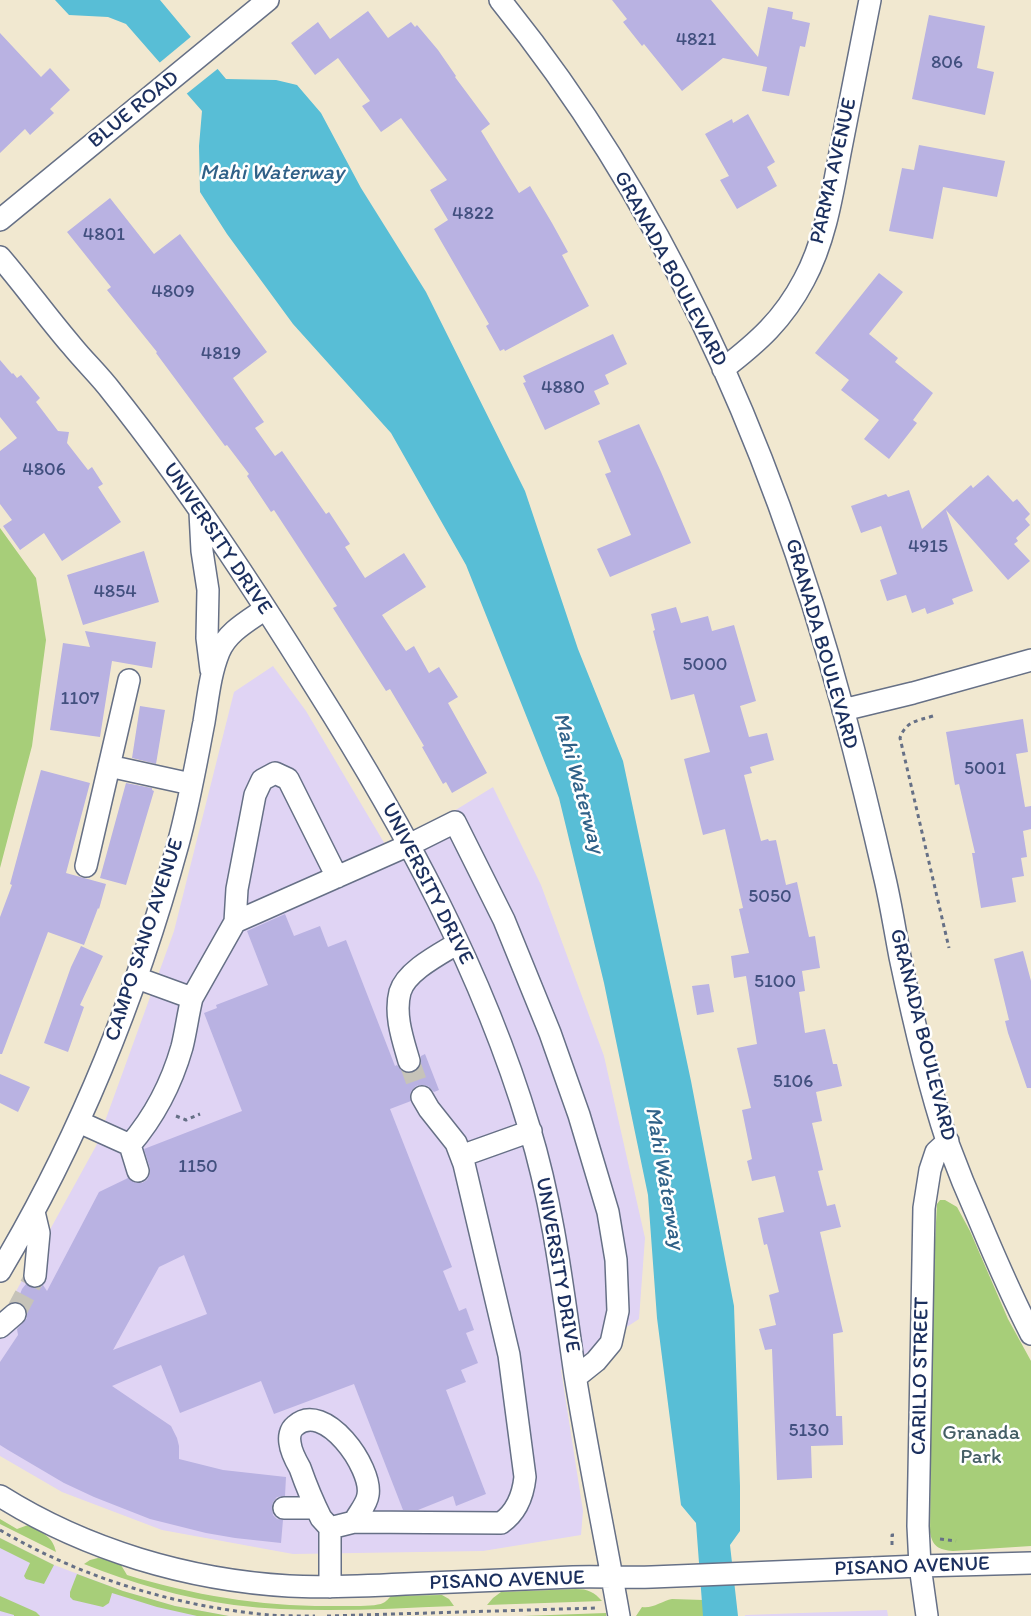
<!DOCTYPE html>
<style>
body{margin:0}
canvas{display:block;background:#f1e8d0}
</style>
<canvas width="1031" height="1616"></canvas>
<script>
const context = document.querySelector('canvas').getContext('2d');
context.lineJoin = 'round';
function fill(path, color) {
  context.fillStyle = color;
  context.fill(path, 'evenodd');
}
function strokePath(path, color, width, dash) {
  context.strokeStyle = color;
  context.lineWidth = width;
  context.lineCap = dash ? 'butt' : 'round';
  context.setLineDash(dash || []);
  context.stroke(path);
}
function drawText(font, color, halo, rows, align = 'center') {
  context.font = font + ' Itim,sans-serif';
  context.lineWidth = 5;
  context.setLineDash([]);
  context.textBaseline = 'middle';
  context.strokeStyle = halo;
  context.fillStyle = color;
  for (const [text, x, y, turn = 0] of rows) {
    context.save();
    context.translate(x, y);
    context.rotate((+turn || 0) * Math.PI / 180);
    context.textAlign = isNaN(turn) ? turn : align;
    if (halo) context.strokeText(text, 0, 0);
    context.fillText(text, 0, 0);
    context.restore();
  }
}
const built = new Path2D(`
 M273,666L306,711L389,851L493,787L541,885L604,1056L645,1238L639,1319L561,1370L583,1511L581,1535L483,1551L293,1554L162,1530L62,1492L0,1456V1318L9,1304L96,1146L174,931L234,692Z
 M0,1538L54,1565L123,1591L175,1606L229,1616H0Z
 M887,1610L888,1616H745V1615Z`);
const green = new Path2D(`
 M0,528L36,578L46,640L32,746L0,868Z
 M940,1200H945L957,1207L970,1231L1008,1319L1031,1361V1546L953,1551C939,1550 932,1546 930,1532L932,1299L937,1204Z
 M0,1519L17,1529L28,1525C41,1532 53,1536 56,1552L0,1524Z
 M0,1538L54,1565L44,1584L26,1579L24,1576L30,1563L0,1548Z
 M98,1558L105,1559L121,1565L127,1575C196,1596 265,1607 337,1606C346,1606 376,1607 383,1603C386,1602 389,1598 391,1596L442,1595L449,1599L454,1606C381,1609 307,1614 234,1605C182,1598 132,1583 84,1564L90,1560Z
 M77,1574L123,1591L175,1606L229,1616H197L157,1607L112,1593L109,1603L103,1607L73,1600L70,1597V1592Z
 M576,1589C588,1589 594,1592 602,1601L487,1605L493,1598L501,1592Z
 M0,1596L36,1612L40,1616H14V1615L0,1611Z
 M672,1599L703,1600V1616H636L642,1607C652,1609 662,1601 672,1599Z
 M606,1613V1616H522Z`);
const water = new Path2D(`
 M55,0H160L226,79L276,80L297,85L321,113L361,188L426,292L525,491L578,649L623,761L691,1081L734,1306L740,1486V1531L730,1545L738,1616H703L696,1523L681,1505L657,1318L648,1195L604,983L559,798L466,565L391,433L293,324L227,234L200,192L199,146L202,111L126,24L108,17L69,15Z`);
const pier = new Path2D(`
 M193,35L220,67L185,95L158,64Z`);
const building = new Path2D(`
 M612,0H711L758,57L768,7L793,12L792,19L810,23L805,47L800,46L789,96L762,91L767,67L723,58L682,91L644,44L642,46L623,22L627,19Z
 M368,11L388,38L411,22L415,27L417,25L438,50L456,76L455,77L490,124L481,131L519,193L530,186L552,223L568,252L562,255L589,306L505,351L504,349L500,351L486,326L489,324L434,229L448,220L430,190L447,180L401,118L381,132L362,106L370,101L338,58L315,75L291,43L318,22L330,39Z
 M929,15L985,26L977,68L994,72L985,115L912,99Z
 M0,33L41,77L50,68L70,90L50,109L54,113L30,135L25,129L0,153Z
 M748,114L775,162L767,167L777,186L737,209L720,180L729,176L705,134L732,119L733,123Z
 M919,145L1005,161L997,197L943,187L933,239L889,231L902,168L914,170Z
 M110,198L154,254L180,234L267,352L233,378L264,422L255,428L275,456L282,451L326,514L329,512L350,544L345,547L365,578L404,553L426,587L382,615L406,651L414,646L429,673L439,667L458,697L448,703L487,773L452,793L446,782L443,784L422,747L424,746L390,689L386,691L333,608L337,606L274,510L271,512L247,476L249,474L227,445L225,446L156,353L157,352L107,290L111,287L67,232Z
 M879,273L903,292L869,334L898,358L895,362L933,393L913,420L917,423L889,459L864,439L879,420L841,390L849,380L815,353Z
 M613,334L627,364L605,375L609,384L594,391L600,404L545,430L523,383L526,382L523,376Z
 M0,360L12,374L13,373L17,378L21,375L40,398L36,402L58,431L69,432L67,443L88,470L92,467L103,484L98,487L121,522L62,561L44,533L20,550L3,526L12,520L0,504V451L17,438L0,417Z
 M639,424L661,472L691,543L610,577L597,549L631,535L605,474L611,472L598,441Z
 M988,475L1013,502L1017,499L1030,514L1025,519L1030,525L1016,538L1018,541L1014,544L1030,561L1008,580L946,510L973,591L952,599L954,604L927,614L925,608L912,613L906,595L887,601L880,580L897,574L881,526L861,533L851,506L886,494L888,497L909,490L922,529L971,485L973,488Z
 M144,551L159,602L83,625L67,575Z
 M676,607L681,623L708,616L712,631L734,625L756,701L740,706L749,737L767,733L774,760L750,767L752,773L744,775L761,841L768,839L769,841L776,840L786,885L797,882L809,937L815,936L820,968L802,971L805,991L799,992L805,1033L825,1029L833,1064H837L842,1086L816,1092L822,1121L812,1123L823,1170L818,1171L827,1206L835,1204L841,1227L820,1232L843,1332L833,1334L836,1416H842L843,1445L811,1446L812,1478L777,1480L772,1349L765,1350L759,1329L776,1325L769,1295L779,1292L767,1244L764,1245L758,1218L784,1212L775,1176L752,1181L747,1161L752,1159L742,1110L751,1108L737,1048L757,1044L746,976L734,978L731,956L749,953L739,909L743,908L725,829L703,835L684,759L710,752L694,694L671,700L653,631L655,630L651,614Z
 M85,631L156,642L152,668L112,661L100,737L50,730L63,643L90,647Z
 M140,706L165,710L156,764L132,758Z
 M1023,719L1028,752L1016,754L1025,807L1031,806V829L1023,831L1027,857L1021,858L1024,876L1012,878L1016,902L981,908L972,853H975L959,784L955,785L946,732Z
 M41,770L90,783L66,873L106,884L99,909L98,908L84,945L48,932L2,1054H0V917L12,885L10,884Z
 M126,783L152,788V790L154,791L126,885L100,878Z
 M285,914L294,936L320,926L328,947L346,940L395,1066L397,1065L401,1070L406,1073H413L418,1070L421,1064V1056L425,1054L439,1090L434,1092L428,1086L421,1085L416,1086L411,1091L410,1097L411,1101L390,1109L452,1267L443,1271L459,1311L466,1308L474,1330L466,1333L478,1363L461,1370L466,1382L446,1390L486,1494L456,1506L453,1496L418,1510H403L354,1384L274,1414L261,1381L180,1413L161,1365L112,1386L171,1426L177,1438L179,1446V1459L223,1470L286,1477L285,1496L277,1497L273,1502L272,1508L273,1515L277,1519L283,1520L281,1543L235,1538L206,1533L150,1519L94,1497L64,1483L8,1450L0,1445V1362L18,1335L17,1329L27,1318V1311L25,1306L17,1302L22,1289L26,1284L34,1288H40L43,1285L47,1291L99,1192L128,1178L136,1183H142L147,1180L150,1174V1168L144,1149L242,1111L204,1013L217,1008L216,1005L268,985L247,931ZM184,1255L207,1314L113,1350L159,1267Z
 M81,946L103,956L80,1005L84,1007L68,1052L44,1043L71,967Z
 M1023,951L1031,981V1088H1027L1008,1033L1005,1021L1009,1020L994,959Z
 M709,984L714,1012L697,1015L692,986Z
 M0,1074L30,1087L18,1112L0,1103Z`);
const minorTunnel = new Path2D(`
 M409,1061L422,1097
 M15,1314L35,1276`);
const path = new Path2D(`
 M933,716C917,721 906,721 900,738L949,948
 M176,1116L186,1120L200,1114
 M0,1530C82,1578 175,1606 269,1615C284,1616 300,1616 315,1616
 M940,1539L956,1541
 M892,1545V1535H896
 M327,1616L596,1608`);
const minor = new Path2D(`
 M500,0C667,206 775,455 843,709C858,765 872,822 885,879C891,905 895,931 900,957C913,1019 927,1081 947,1141C957,1168 968,1195 980,1222C996,1260 1012,1297 1031,1334
 M0,220L268,0
 M0,257C25,286 47,317 72,346C85,362 100,376 112,392C187,486 253,587 316,688C404,827 482,970 529,1127C554,1208 563,1292 575,1375C588,1456 605,1536 619,1616
 M723,369C758,342 783,320 804,280C825,241 832,196 840,153C850,102 860,51 870,0
 M200,512L202,551L208,590L207,638L211,670
 M843,710L913,693L1031,660
 M109,766L191,784
 M86,866L129,680
 M235,922L409,845L455,822L504,920L550,1033L579,1115L608,1212L616,1260L618,1311L611,1343L596,1361L576,1377
 M137,978L192,998L235,922L237,889L255,795L262,780L275,773L288,779L337,877
 M409,1061C403,1040 394,1015 400,992C406,971 440,954 458,943
 M79,1122L130,1145C154,1117 172,1082 182,1047C186,1031 188,1014 192,998
 M130,1145L138,1171
 M461,1156L531,1131
 M34,1212L39,1233L35,1276
 M0,1271C80,1137 137,994 178,844C189,804 196,763 204,722C208,698 210,674 219,652C227,632 248,621 265,609
 M0,1327L15,1314
 M0,1496C86,1550 188,1580 289,1586C327,1588 366,1586 405,1584C461,1582 517,1579 573,1577C599,1576 626,1578 652,1577C742,1574 831,1569 920,1566C957,1565 994,1564 1031,1563
 M284,1508H316
 M354,1522L501,1523C517,1512 523,1496 525,1477L509,1355L464,1164L456,1143L429,1109L422,1097
 M330,1528L354,1522C358,1514 367,1504 368,1495C373,1468 324,1399 295,1426C290,1430 289,1437 290,1443C291,1452 296,1461 300,1468C306,1485 313,1502 321,1518L330,1528V1587
 M927,1616L920,1566L918,1526L924,1208L930,1170L936,1152L948,1141`);
const numberNames = [
 ["4821",696,40],
 ["806",947,63],
 ["4822",473,214],
 ["4801",104,235],
 ["4809",173,292],
 ["4819",221,354],
 ["4880",563,388],
 ["4806",44,470],
 ["4915",928,547],
 ["4854",115,592],
 ["5000",705,665],
 ["1107",80,699],
 ["5001",985,769],
 ["5050",770,897],
 ["5100",775,982],
 ["5106",793,1082],
 ["1150",198,1167],
 ["5130",809,1431]
];
const streetNames = [
 ["BLUE ROAD",134,110,-39],
 ["PARMA AVENUE",834,171,-77],
 ["GRANADA BOULEVARD",670,269,62],
 ["UNIVERSITY DRIVE",217,539,56],
 ["GRANADA BOULEVARD",821,644,74],
 ["UNIVERSITY DRIVE",427,884,63],
 ["CAMPO SANO AVENUE",145,940,-72],
 ["GRANADA BOULEVARD",922,1035,76],
 ["UNIVERSITY DRIVE",557,1265,80],
 ["CARILLO STREET",921,1376,-89],
 ["PISANO AVENUE",912,1567,-2],
 ["PISANO AVENUE",507,1581,-2]
];
const parkNames = [
 ["Granada",981,1434],
 ["Park",981,1458]
];
const waterNames = [
 ["Mahi Waterway",272,173],
 ["Mahi Waterway",578,783,75],
 ["Mahi Waterway",664,1178,80]
];
fill(built, '#e0d4f4');
fill(green, '#a7ce79');
fill(water, '#58bed6');
fill(pier, '#f1e8d0');
fill(building, '#b9b2e2');
strokePath(minorTunnel, '#c6c3b9', 21, [21, 11]);
strokePath(minor, '#667086', 24);
strokePath(path, '#667086', 3, [4, 4]);
strokePath(minor, '#fff', 21);
drawText('19px', '#42507f', null, numberNames);
drawText('21px', '#1b2f5e', '#fff', streetNames);
drawText('21px', '#455f66', '#fff', parkNames);
drawText('italic 22px', '#306188', '#fff', waterNames);
</script>
